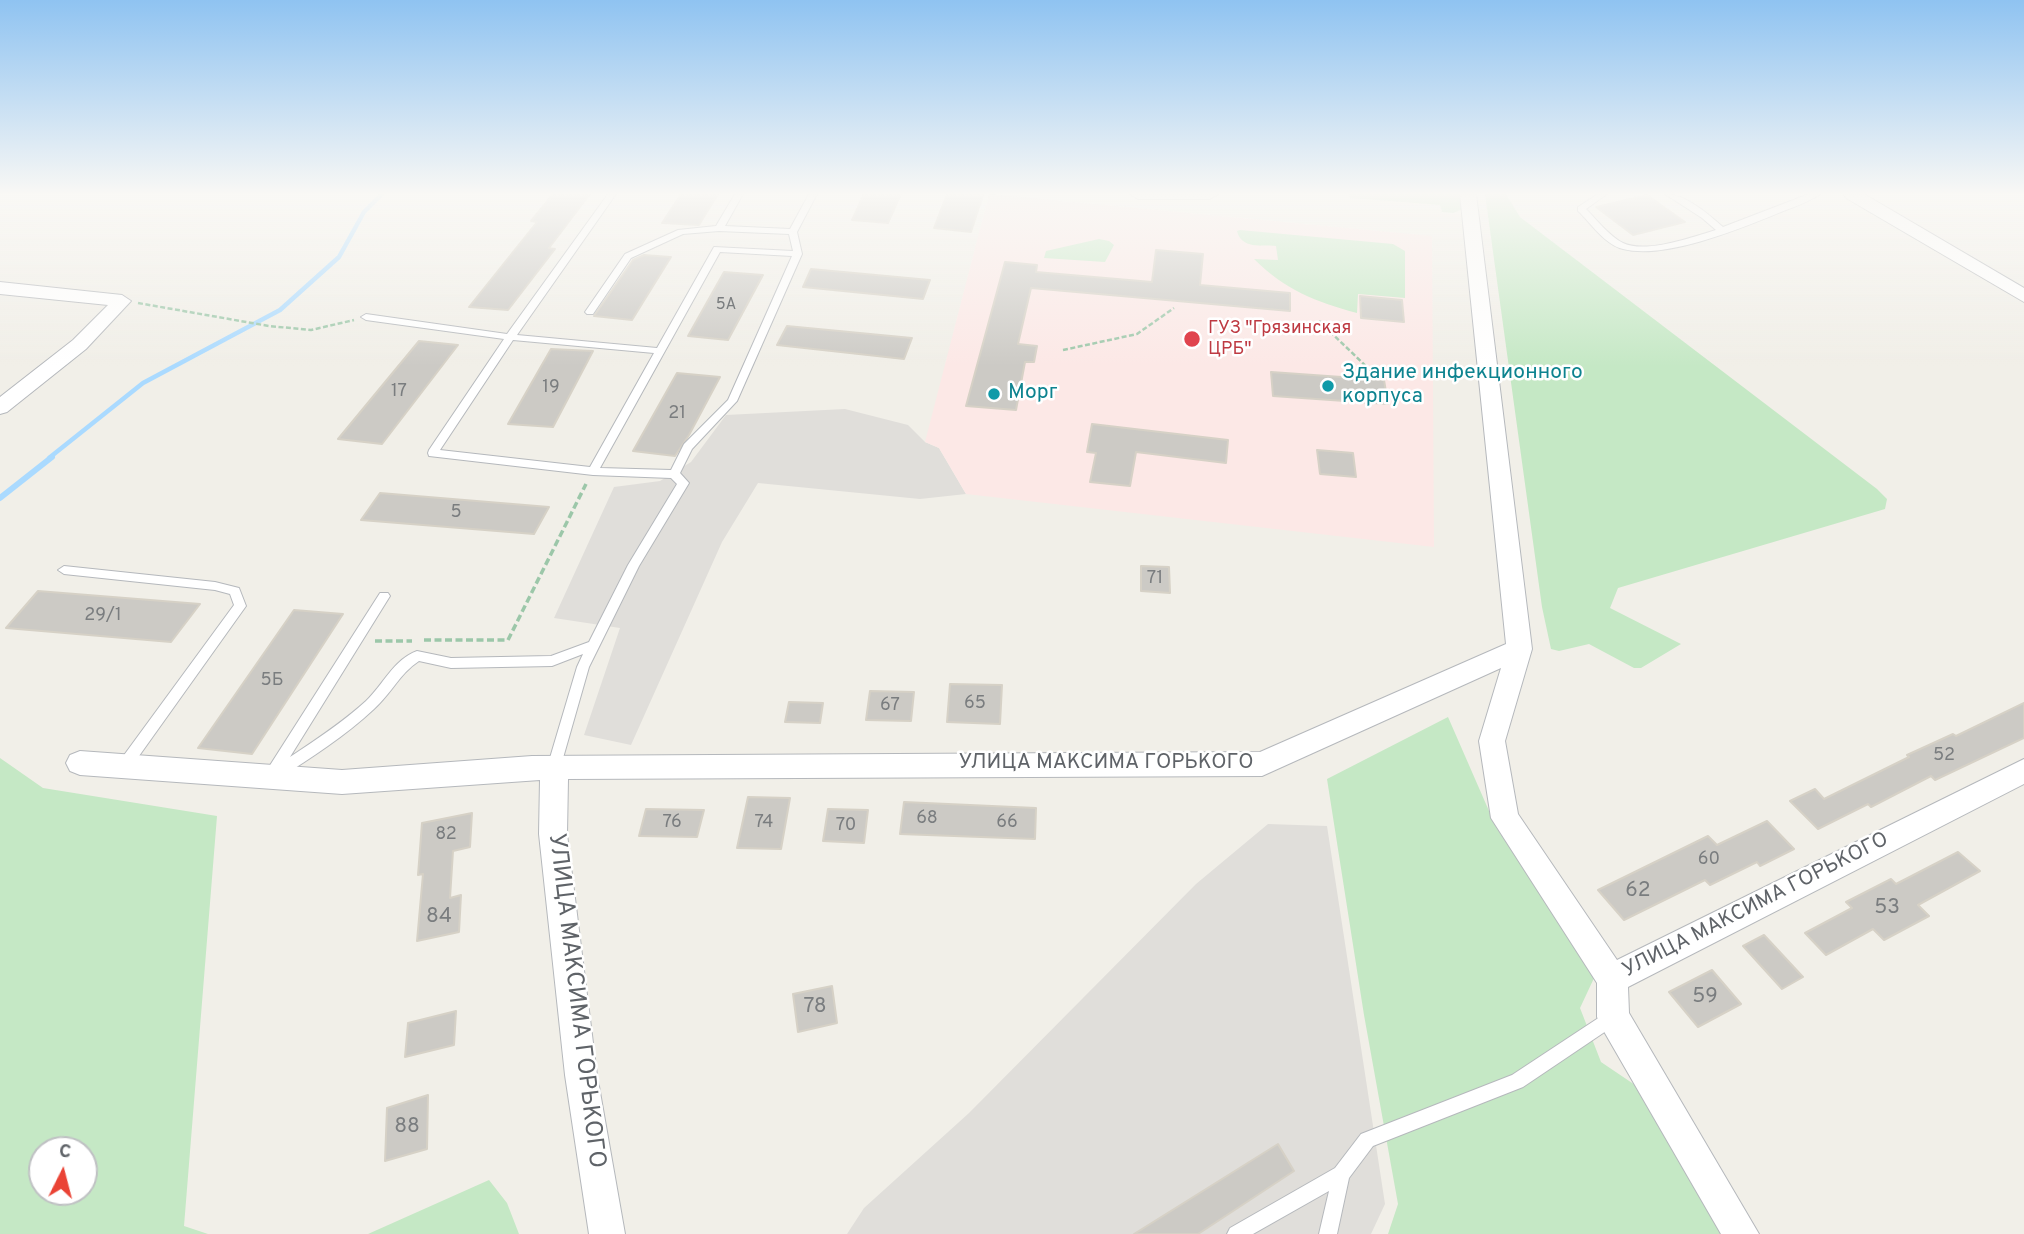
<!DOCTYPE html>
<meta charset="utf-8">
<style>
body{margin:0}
#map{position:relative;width:2024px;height:1234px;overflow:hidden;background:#f1efe8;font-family:Overpass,sans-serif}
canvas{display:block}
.north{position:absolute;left:28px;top:1136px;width:70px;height:70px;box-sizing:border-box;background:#fff;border:2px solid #bfc1c3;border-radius:50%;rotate:6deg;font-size:19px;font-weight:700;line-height:28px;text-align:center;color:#5f6368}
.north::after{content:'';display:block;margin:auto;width:24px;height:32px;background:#ea4335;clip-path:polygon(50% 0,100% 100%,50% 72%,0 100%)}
</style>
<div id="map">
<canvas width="2024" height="1234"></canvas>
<div class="north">С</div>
</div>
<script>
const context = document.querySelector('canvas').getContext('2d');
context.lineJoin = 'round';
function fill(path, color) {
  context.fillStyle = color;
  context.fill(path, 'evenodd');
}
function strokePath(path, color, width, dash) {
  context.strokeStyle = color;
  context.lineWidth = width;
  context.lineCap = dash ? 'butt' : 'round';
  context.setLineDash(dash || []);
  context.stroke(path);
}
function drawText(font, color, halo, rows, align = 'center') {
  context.font = font + ' Overpass,sans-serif';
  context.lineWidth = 5;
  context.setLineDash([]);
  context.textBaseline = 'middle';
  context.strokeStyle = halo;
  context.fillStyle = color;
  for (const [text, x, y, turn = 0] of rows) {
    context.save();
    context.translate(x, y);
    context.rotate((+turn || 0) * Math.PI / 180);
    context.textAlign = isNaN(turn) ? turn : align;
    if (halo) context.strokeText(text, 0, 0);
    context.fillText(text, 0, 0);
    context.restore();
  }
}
const industrial = new Path2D(`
 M845,409L908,425L925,442L939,448L966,494L920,499L758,483L722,542L631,745L584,735L620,628L554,618L614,487L660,481L691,462L726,415Z
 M1268,824L1327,826L1385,1204L1371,1234H847L864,1208L969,1113L1196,884Z`);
const medical = new Path2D(`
 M989,194L1432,236L1434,547L966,494L939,448L925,442Z`);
const green = new Path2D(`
 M1349,194H1461L1463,209L1453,213L1442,212L1440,205L1350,198Z
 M1485,194H1506L1520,217L1877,489L1887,499L1885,509L1618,588L1610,608L1681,644L1641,668H1634L1589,644L1559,651L1551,649L1542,607Z
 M1240,230L1393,244L1405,251V298L1358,294L1357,313C1316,302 1285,290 1254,259L1278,260L1276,246C1262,245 1241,249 1237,231Z
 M1099,239L1109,241L1114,245L1105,262L1044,258L1046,251Z
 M1448,717L1496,827L1595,976L1580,1008L1601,1062L1638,1087L1748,1234H1388L1398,1204L1364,1015L1327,779Z
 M0,758L43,788L217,816L184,1226L208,1234H0ZM42,1150H84V1192H42Z
 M489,1180L507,1203L519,1234H368Z`);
const streamFar1 = new Path2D(`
 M49,458L143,383L280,310L339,257L364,212L382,194`);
const stream = new Path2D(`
 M0,498L52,457`);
const building = new Path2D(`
 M553,194H590L549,248L555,249L508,310L469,307L537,222L531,221Z
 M681,194H718L699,225L662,223Z
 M864,194H901L888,223L852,220Z
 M947,194L983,195L971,232L934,228Z
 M1647,195L1685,222L1633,235L1596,207Z
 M1156,250L1203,254L1200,285L1290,293V311L1031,288L1018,344L1037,346L1034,362H1025L1016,410L966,406L1005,262L1037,265L1036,272L1152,282Z
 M644,255L671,257L632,320L594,316L633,260Z
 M811,269L930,280L923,299L803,287Z
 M724,272L763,275L728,340L688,336Z
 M1360,296L1402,300L1404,322L1361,318Z
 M787,326L912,338L904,359L777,345Z
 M419,341L458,345L382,444L338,439Z
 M551,349L593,351L553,427L508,424Z
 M1271,372L1384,380L1388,404L1273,396Z
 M677,373L720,377L689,435L675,456L633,451Z
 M1092,424L1228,440L1226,463L1136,452L1130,486L1090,482L1096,453L1087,452Z
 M1317,450L1353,453L1356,477L1320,474Z
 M380,493L549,507L534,534L361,520Z
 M1141,566L1169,567L1170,593L1141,591Z
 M38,591L200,604L171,642L6,628Z
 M294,610L343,614L252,754L198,748Z
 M950,684L1002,685L1000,724L947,722Z
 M870,691L914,692L911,721L866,720Z
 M789,702L823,703L820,723L785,722Z
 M2024,703V738L1935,780L1931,776L1871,807L1868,804L1818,829L1790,801L1815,789L1824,799L1909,757L1907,755L1953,734L1956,736Z
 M748,797L790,798L781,849L737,848Z
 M904,802L1036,808L1035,839L900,834Z
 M646,809L704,810L697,837L639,836Z
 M828,809L868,810L864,843L823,841Z
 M472,813L470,847L453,851L450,898L461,895L459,932L417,941L423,874L418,875L422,823Z
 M1767,821L1794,849L1760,866L1757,862L1710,885L1705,880L1624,920L1598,890L1708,836L1717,845Z
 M1958,852L1980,871L1918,905L1929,916L1884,940L1873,929L1826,955L1805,933L1852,908L1846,902L1891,879L1896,884Z
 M1764,935L1803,977L1782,989L1743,946Z
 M1712,970L1741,1004L1698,1027L1669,992Z
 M832,986L837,1023L798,1032L793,994Z
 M456,1011L454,1045L405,1057L408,1023Z
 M428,1095L427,1149L385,1161L387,1108Z
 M1278,1144L1294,1171L1198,1234H1134Z`);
const pathFar1 = new Path2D(`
 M138,303L269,326L311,330L354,320
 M1319,321L1372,372
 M1063,350L1137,334L1174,308`);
const path = new Path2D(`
 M424,640H508L586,484
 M375,641H412`);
const service = new Path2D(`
 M608,194H616L517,335L657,348L714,247L793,251L789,234L719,231L683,234L631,258L593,314H587L585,312L625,254L678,230L716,226L735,194H743L725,226L790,229L809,194H817L797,232L802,254L737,401L692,449L680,473L689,483L639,566L589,667L559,772L554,774L549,772L547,768L577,667L583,654L552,666L451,668L419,661C400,673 391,694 374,709C345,736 311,758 278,779L273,781L268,779L265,774L267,770L380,593H388L390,596L290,757C316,740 343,722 366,701C384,684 393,660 417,651L451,658L551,656L589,642L628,565L677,484L671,478L593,475L429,456L428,453L429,450L504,339L366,320L361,317L366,314L507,334ZM720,252L792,256L728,400L684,444L671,470L600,468ZM513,340L654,353L590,467L440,450Z
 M1598,194H1607L1586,209C1597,220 1609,236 1623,243C1646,254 1693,237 1716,230L1702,218L1665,194C1686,194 1708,214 1723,227L1809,194H1820C1809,202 1794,207 1781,212C1742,228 1665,260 1623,249C1605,245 1591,223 1578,211V207Z
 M64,566L215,582L239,588L246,606L129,770L124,772L119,770L117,766L119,762L234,605L230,594L215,590L64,574L58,570Z
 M1612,1009L1618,1011L1620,1017L1618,1023L1523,1087L1373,1146L1349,1178L1337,1234H1319L1329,1191L1253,1234H1227L1230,1228L1335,1168L1361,1134L1512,1075Z`);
const minor = new Path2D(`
 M1130,194H1218L1210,199H1138Z
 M1460,194H1476L1532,649L1505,741L1518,814L1617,960L2024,759V784L1628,987L1629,1013L1759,1234H1721L1602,1028L1597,1017V983L1491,818L1479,741L1501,668L1262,776L568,779L567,834L597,1075L625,1234H589L565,1075L539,834L540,780L342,794L80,775L70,771L66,763L70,755L80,751L342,770L532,756L1260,752L1506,644Z
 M1844,194H1864L2024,288V302L1846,198Z
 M0,282L122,295L131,301L86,349L7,412L0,414V397L73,340L108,305L0,294Z`);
const markers = [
 [1192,339,9,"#e0444e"],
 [1328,386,7,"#0f9aa8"],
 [994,394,7,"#0f9aa8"]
];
const farNumbernames = [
 ["5А",726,306]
];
const farHealthnames = [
 ["ГУЗ \"Грязинская",1208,329],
 ["ЦРБ\"",1208,350]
];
const numberNames = [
 ["19",551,388],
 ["17",399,392],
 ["21",677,414],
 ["5",456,513],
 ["71",1155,579],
 ["29/1",103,616],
 ["5Б",272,681],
 ["65",975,704],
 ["67",890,706],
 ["52",1944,756],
 ["68",927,819],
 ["76",672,823],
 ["74",764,823],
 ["66",1007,823],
 ["70",846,826],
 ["82",446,835],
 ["60",1709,860]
];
const cultureNames = [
 ["Здание инфекционного",1342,374],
 ["корпуса",1342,398],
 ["Морг",1008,394]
];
const streetNames = [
 ["УЛИЦА МАКСИМА ГОРЬКОГО",1106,764],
 ["УЛИЦА МАКСИМА ГОРЬКОГО",1756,906,-27]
];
const nearNumbernames = [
 ["62",1638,892],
 ["53",1887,909],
 ["84",439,918],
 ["59",1705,998],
 ["78",815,1008],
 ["88",407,1128]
];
const nearStreetnames = [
 ["УЛИЦА МАКСИМА ГОРЬКОГО",575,1001,83]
];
fill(industrial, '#e0deda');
fill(medical, '#fce8e6');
fill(green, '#c5e8c5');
strokePath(streamFar1, '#aadaff', 4.5);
strokePath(stream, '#aadaff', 6);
fill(building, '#cccac5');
strokePath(building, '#d6d1c6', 2);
strokePath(service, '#b5b8bc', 2);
strokePath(minor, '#b5b8bc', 2);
strokePath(pathFar1, '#9cc7a9', 2.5, [5, 2.5]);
strokePath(path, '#9cc7a9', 3.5, [7, 3.5]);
fill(service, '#fff');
fill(minor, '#fff');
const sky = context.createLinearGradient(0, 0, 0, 366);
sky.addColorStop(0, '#8fc3f1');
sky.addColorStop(0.53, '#f9f8f5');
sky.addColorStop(1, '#f9f8f500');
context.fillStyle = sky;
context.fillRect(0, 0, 2024, 366);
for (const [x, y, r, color] of markers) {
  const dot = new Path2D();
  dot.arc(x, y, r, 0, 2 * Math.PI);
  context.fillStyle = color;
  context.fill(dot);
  strokePath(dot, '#fff', 2.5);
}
drawText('16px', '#7a7d7f', null, farNumbernames);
drawText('18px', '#be3a42', '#fff', farHealthnames, 'left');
drawText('18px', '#7a7d7f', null, numberNames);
drawText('21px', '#0d838f', '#fff', cultureNames, 'left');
drawText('21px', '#5f6368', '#fff', streetNames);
drawText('21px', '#7a7d7f', null, nearNumbernames);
drawText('24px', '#5f6368', '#fff', nearStreetnames);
</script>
